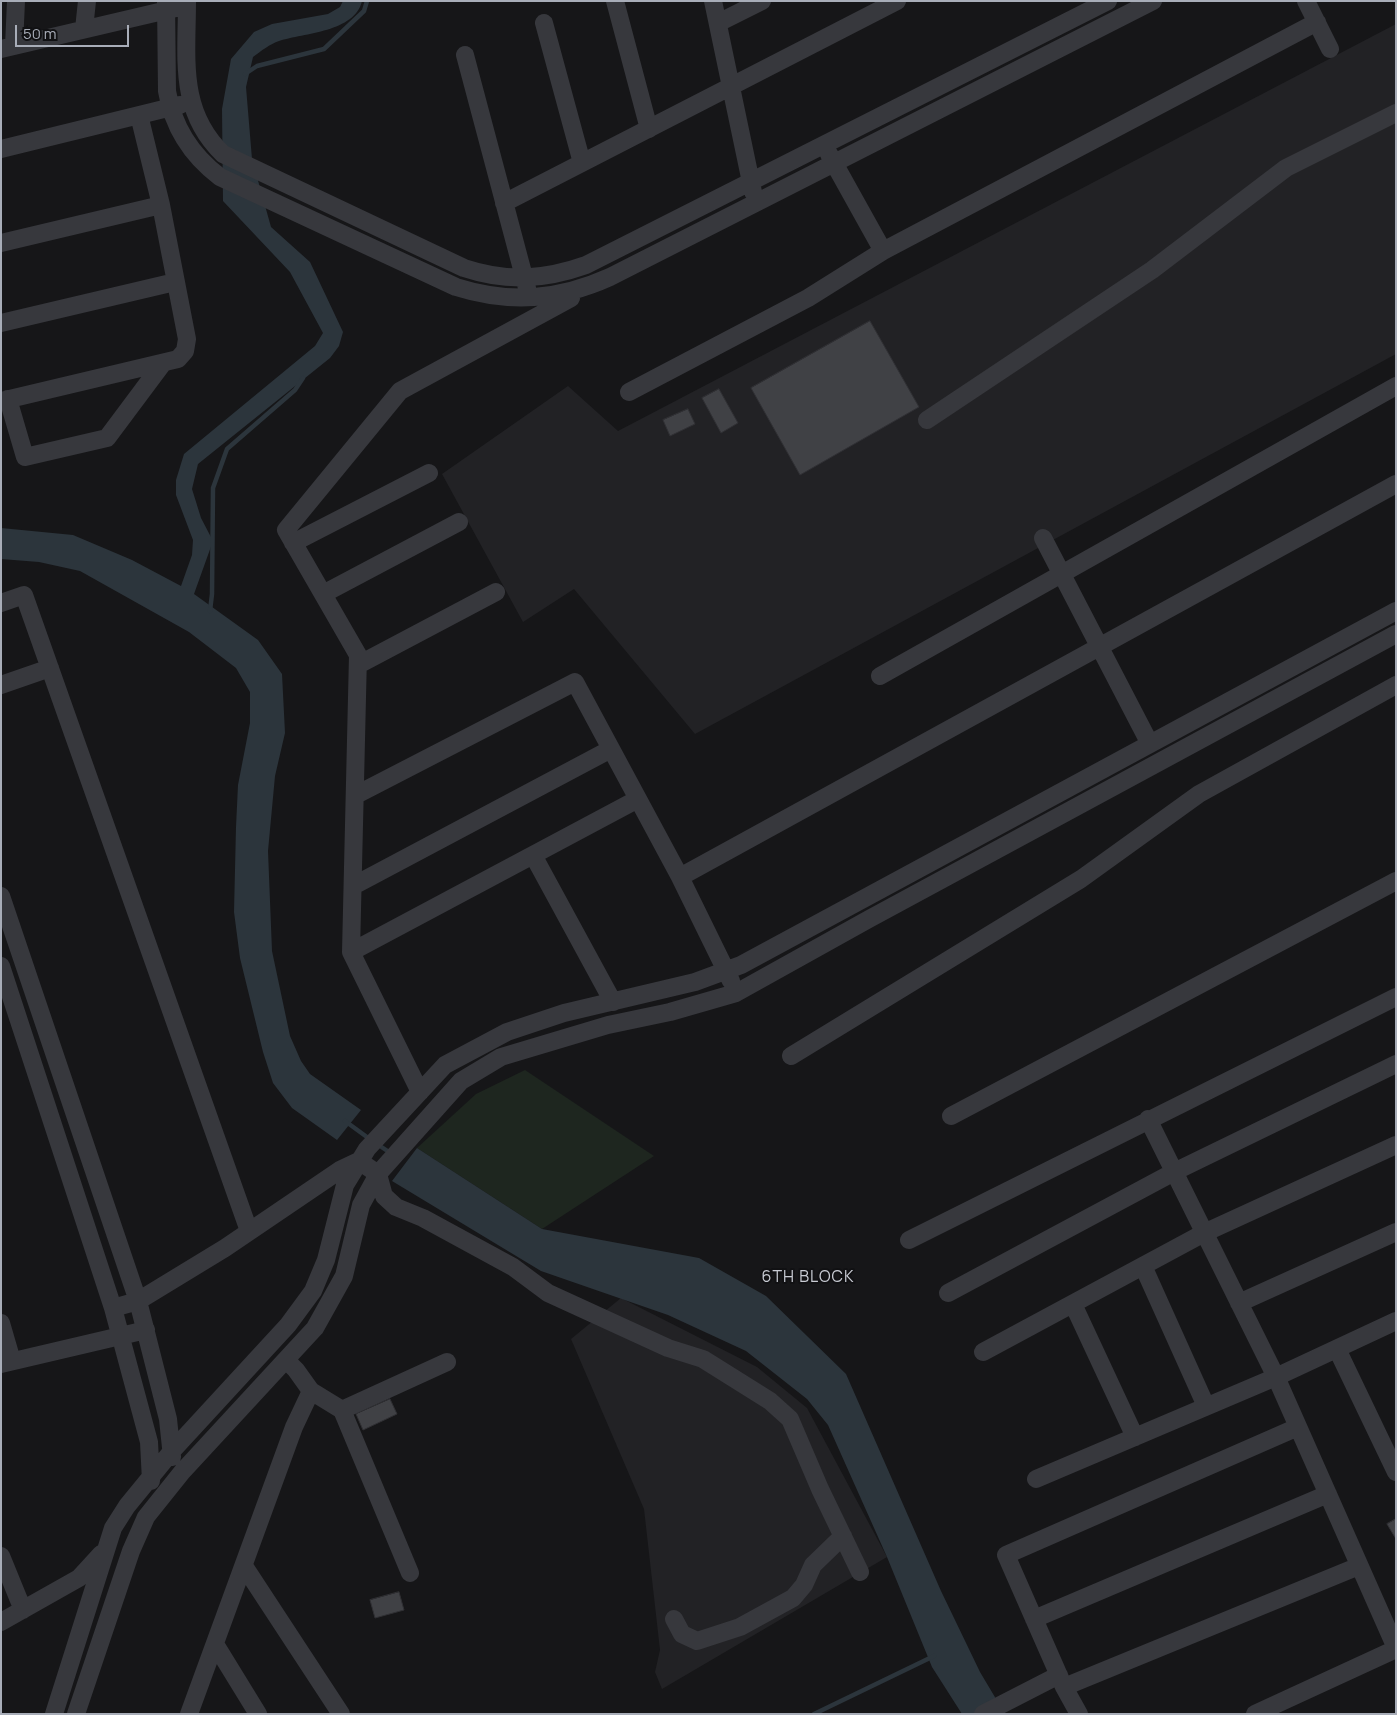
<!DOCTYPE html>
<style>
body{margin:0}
#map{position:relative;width:1397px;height:1715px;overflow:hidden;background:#161618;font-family:Manrope,sans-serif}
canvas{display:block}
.frame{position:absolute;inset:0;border:2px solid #a8adb8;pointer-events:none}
.scale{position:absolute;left:15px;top:25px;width:114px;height:22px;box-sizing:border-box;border:2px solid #a8adb8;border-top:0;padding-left:6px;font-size:15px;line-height:18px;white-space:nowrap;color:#a8adb8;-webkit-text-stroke:4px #111113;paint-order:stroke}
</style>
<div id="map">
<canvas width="1397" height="1715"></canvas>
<div class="frame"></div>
<div class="scale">50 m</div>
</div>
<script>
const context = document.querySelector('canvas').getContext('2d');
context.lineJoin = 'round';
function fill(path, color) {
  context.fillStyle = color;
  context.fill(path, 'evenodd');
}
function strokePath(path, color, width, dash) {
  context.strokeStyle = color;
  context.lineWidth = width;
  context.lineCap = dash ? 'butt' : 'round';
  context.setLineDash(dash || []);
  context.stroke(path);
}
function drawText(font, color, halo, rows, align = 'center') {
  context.font = font + ' Manrope,sans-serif';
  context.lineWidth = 4;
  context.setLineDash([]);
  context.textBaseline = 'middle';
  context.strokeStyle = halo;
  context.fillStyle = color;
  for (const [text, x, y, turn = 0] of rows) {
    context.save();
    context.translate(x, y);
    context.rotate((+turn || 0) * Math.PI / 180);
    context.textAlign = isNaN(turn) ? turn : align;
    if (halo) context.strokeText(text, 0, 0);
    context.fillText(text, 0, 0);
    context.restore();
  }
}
const built = new Path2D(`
 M1396,24V354L695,734L574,589L523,622L442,474L568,386L618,431Z
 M621,1298L757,1367L807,1408L887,1557L662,1689L655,1672L660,1650L644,1509L571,1339Z`);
const green = new Path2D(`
 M525,1070L654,1156L542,1229L417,1148L476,1094Z`);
const water = new Path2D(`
 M343,1H362C355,32 304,33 279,41C270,44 261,51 253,57L246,87L252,159L271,227L310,262L343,332L339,346L330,358L198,464L192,489L201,518L213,541L194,594L258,640L282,674L285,733L275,776L268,851L272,951L290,1036L301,1061L310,1074L361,1110L337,1140L292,1108L273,1083L263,1052L240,958L234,912L236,827L238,785L250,723V692L236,668L189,632L80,571L39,562L1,559V528L73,535L132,560L181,586L192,555L193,540L176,495V480L184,454L315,346L323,333L290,272L223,201L222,109L231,59L254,32L272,24L328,14L340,7Z
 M417,1148L542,1229L699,1258L766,1296L846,1374L941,1591L980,1672L1005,1714H962L932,1667L887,1557L828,1425L807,1399L746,1351L668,1315L541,1271L392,1181Z`);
const stream = new Path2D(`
 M245,74L257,66L324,49L364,11L367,1
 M210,611L212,594L213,488L227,449L295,390L303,378
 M345,1121L371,1140
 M377,1144L392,1154
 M814,1714L934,1656`);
const building = new Path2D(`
 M870,321L919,407L800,475L751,388Z
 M719,389L738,423L721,433L702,398Z
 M688,409L695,424L670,436L663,420Z
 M390,1399L397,1414L363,1430L356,1414Z
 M1396,1519V1539L1387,1524Z
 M399,1592L404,1610L375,1618L370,1600Z`);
const minor = new Path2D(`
 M166,1L167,91C173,127 191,155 220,177L456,287C510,304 559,300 610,277L1153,1
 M187,1C187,58 178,111 223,154L464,268C506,282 544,280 586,265L1108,1
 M615,1L649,129
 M713,1L753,192
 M1306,1L1330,49
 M544,23L582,163
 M718,23L762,1
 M84,29L87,1
 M14,46L16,1
 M1,49L176,8
 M465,55L527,288
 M1,149L180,105
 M829,154L883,251
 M504,203L897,1
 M1,243L161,205L139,115
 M1,323L175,282
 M629,392L808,298L883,251L1317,22
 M8,399L25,457L107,438L163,363
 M1,401L178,359L185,351L187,339L161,205
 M927,420L1152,270L1286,168L1396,113
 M1043,538L1150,744
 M293,543L429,473
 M323,594L459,522
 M1,603L24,595L249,1231
 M358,665L496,592
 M880,676L1396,386
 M1,685L50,668
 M356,795L575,682L680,877L731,981
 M533,855L613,1002
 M680,877L1396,484
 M353,886L611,749
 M1,896L138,1301L168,1419L172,1457
 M351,952L638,799
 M1,966L113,1308L149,1442L151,1481
 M791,1056L1081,879L1199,794L1396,685
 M420,1092L351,952L358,655L286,530L400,391L571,298
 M951,1116L1396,881
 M1148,1119L1276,1377L1396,1648
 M909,1240L1396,997
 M1143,1266L1206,1406
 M948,1293L1174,1172L1396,1064
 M1239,1303L1396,1232
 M1073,1304L1135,1437
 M113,1308L138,1301L225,1248L340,1170L359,1161L378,1174L384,1196L396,1207L423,1218L513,1267L548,1293L668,1348L703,1359L770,1401L790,1419L820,1489L860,1572
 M1,1323L12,1361
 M1337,1349L1396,1472
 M983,1352L1204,1233L1396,1145
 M1,1364L146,1330
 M311,1391L342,1410L410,1573
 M342,1410L447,1362
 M1036,1479L1276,1377L1396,1321
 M1,1556L23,1610
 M244,1566L341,1714
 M674,1619L682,1634L697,1641L740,1627L793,1598L804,1585L813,1565L843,1536
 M1034,1619L1328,1494
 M1,1622L79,1578L101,1554
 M215,1644L258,1714
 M1064,1687L1359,1566
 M54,1714L113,1528L127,1506L172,1451L288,1325L313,1291L326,1260L345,1185L367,1149L445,1065L507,1032L564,1013L695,982L741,965L1396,611
 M76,1714L131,1551L146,1517L182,1472L315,1328L344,1276L361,1205L378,1174L461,1081L501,1057L608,1025L670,1012L736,993L869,919L1396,634
 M189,1714L294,1427L311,1391L296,1370L286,1360
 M983,1714L1059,1675
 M1079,1714L1064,1687L1006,1555L1298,1427
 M1255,1714L1396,1649`);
const quarterNames = [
 ["6TH BLOCK",808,1278]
];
fill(built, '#222225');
fill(green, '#1e261f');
fill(water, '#2c353c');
strokePath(stream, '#2c353c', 4.5);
fill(building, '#404145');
strokePath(building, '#303034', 1);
strokePath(minor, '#37383d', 18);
context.letterSpacing = '1px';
drawText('16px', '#c9ccd4', '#111113', quarterNames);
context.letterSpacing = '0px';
</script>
